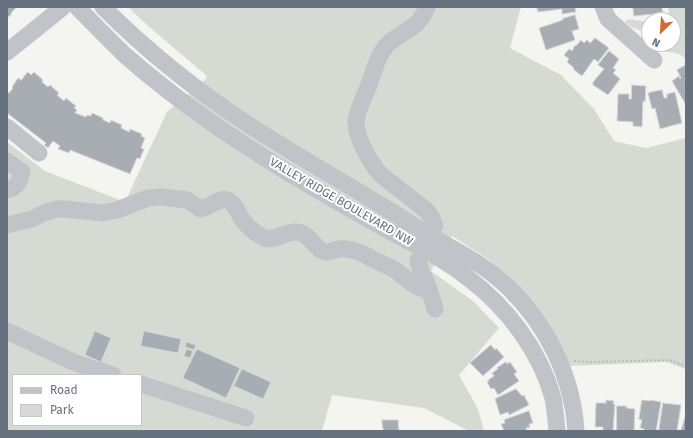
<!DOCTYPE html>
<style>
body{margin:0}
#map{position:relative;width:693px;height:438px;overflow:hidden;background:#f4f5f1;font-family:"Fira Sans",sans-serif}
canvas{display:block}
.frame{position:absolute;inset:0;border:8px solid #667280;pointer-events:none}
.legend{position:absolute;left:12px;top:374px;width:130px;height:52px;box-sizing:border-box;background:#fff;border:1px solid #c2c7cc;margin:0;padding:5px 7px;list-style:none;font-size:12px;color:#667280}
.legend li{display:flex;align-items:center;gap:8px;height:20px}
.legend b{width:20px;border:1px solid #c2c7cc}
.north{position:absolute;left:641px;top:12px;width:40px;height:40px;box-sizing:border-box;background:#fff;border:1px solid #c2c7cc;border-radius:50%;rotate:205deg;font-size:11px;font-weight:700;line-height:16px;text-align:center;color:#667280}
.north::after{content:'';display:block;margin:auto;width:14px;height:18px;background:#d46832;clip-path:polygon(50% 0,100% 100%,50% 72%,0 100%)}
</style>
<div id="map">
<canvas width="693" height="438"></canvas>
<div class="frame"></div>
<ul class="legend">
<li><b style="height:5px;background:#c0c3c7"></b>Road</li>
<li><b style="height:11px;background:#d5dbd3"></b>Park</li>
</ul>
<div class="north">N</div>
</div>
<script>
const context = document.querySelector('canvas').getContext('2d');
context.lineJoin = 'round';
function fill(path, color) {
  context.fillStyle = color;
  context.fill(path, 'evenodd');
}
function strokePath(path, color, width, dash) {
  context.strokeStyle = color;
  context.lineWidth = width;
  context.lineCap = dash ? 'butt' : 'round';
  context.setLineDash(dash || []);
  context.stroke(path);
}
function drawText(font, color, halo, rows, align = 'center') {
  context.font = font + ' "Fira Sans",sans-serif';
  context.lineWidth = 4;
  context.setLineDash([]);
  context.textBaseline = 'middle';
  context.strokeStyle = halo;
  context.fillStyle = color;
  for (const [text, x, y, turn = 0] of rows) {
    context.save();
    context.translate(x, y);
    context.rotate((+turn || 0) * Math.PI / 180);
    context.textAlign = isNaN(turn) ? turn : align;
    if (halo) context.strokeText(text, 0, 0);
    context.fillText(text, 0, 0);
    context.restore();
  }
}
const green = new Path2D(`
 M128,7H521L510,48L561,75L594,109L614,141L646,148L686,138V369L666,362L567,366L513,281L488,259L452,236L431,271L473,301L499,328L459,375L478,409L484,431H469L424,408L332,395L322,431H7V142L45,171L125,202L167,112L206,79L207,76L148,26ZM13,375H141V425H13Z
 M668,7H686V60C682,53 672,52 664,52L662,44H673V20H670Z
 M628,19L649,22V34L631,27L625,22Z`);
const building = new Path2D(`
 M7,7H17L11,13L12,14L7,18Z
 M537,7H575L576,12L562,14V9L538,12Z
 M633,7H662L663,13L634,16Z
 M575,15L579,29L572,31L575,40L546,50L539,28L563,20L562,19Z
 M595,38L609,48L598,62L594,59L582,76L573,69L574,68L567,62L569,59L564,55L569,49L572,51L575,45L576,46L581,40L584,43L587,40L590,43Z
 M609,51L619,59L613,68L616,70L613,73L620,79L608,95L593,85V82L604,69L598,65Z
 M686,65V105L672,81L679,76L680,79L681,78L677,70Z
 M28,72L31,75L34,72L43,80L42,82L48,87L50,85L59,93L57,95L64,101L66,98L76,106L74,108L77,110L75,113L86,117L87,115L91,116L92,113L103,118V120L110,123L111,120L122,125L121,128L129,132L130,129L142,134L141,136L145,138L141,148L144,149L140,159L137,158L130,174L70,150L69,153L58,149L60,146L53,141L48,148L44,145L46,143L7,113V91L9,93L13,88L12,87L18,78L21,80Z
 M632,85L646,86L645,102L643,101L642,127L633,126V122L617,121L618,94H629V99H631Z
 M662,90L664,98H667V94L675,92L682,123L660,129L655,108L652,109L648,93Z
 M95,331L111,338L101,362L85,355Z
 M144,331L181,339L178,353L141,346Z
 M187,342L196,345L194,350L185,347Z
 M491,345L495,350L496,348L504,357L483,376L470,363Z
 M187,349L193,351L190,358L184,356Z
 M197,349L240,368L226,398L183,378Z
 M506,362L507,364L510,362L517,372L514,374L519,381L498,395L494,388L491,389L487,382L489,381L488,380L494,376L492,373L498,369L497,368Z
 M242,369L271,382L263,399L234,386Z
 M516,389L522,396L524,395L529,405L509,415L508,412L500,415L495,399Z
 M606,400L614,401L613,404H615L613,431H603V427H595L596,403H606Z
 M642,400L650,401V400L661,402L656,431H644V429L640,428L642,420L639,419Z
 M663,403L681,405L677,431H659Z
 M617,406H627L626,408L635,409L634,431H617Z
 M529,411L533,423L529,424L530,427L526,428L527,431H504L501,424L505,423L504,420Z
 M686,414V431H681Z
 M382,420H398L399,431H382H383Z`);
const path = new Path2D(`
 M574,361L590,362L669,360L686,366`);
const minor = new Path2D(`
 M77,7C93,23 109,40 126,56C166,91 210,123 254,151C297,179 341,204 386,229C413,244 443,258 468,278C507,307 540,351 553,398C555,409 556,420 557,431
 M103,7C147,51 197,91 249,125C292,153 338,179 382,206C398,215 413,226 429,235C458,252 484,264 509,288C547,325 573,378 576,431
 M427,7C419,29 403,30 388,44C379,53 375,67 371,79C367,92 357,108 356,122C356,138 370,162 380,174L427,211L432,218L435,226
 M603,7L608,19L654,60
 M7,52L63,7
 M7,127L39,153
 M7,161L22,172C20,181 17,188 7,190
 M7,225L32,219L46,212L57,209H66L102,213L117,210L148,198L162,197L187,200L201,209C209,207 214,202 221,200C234,196 238,216 245,223C249,228 258,235 264,238C274,242 285,231 296,232C311,233 313,249 325,252C330,253 334,249 339,249C346,248 357,251 363,254C367,255 370,258 374,260C381,263 388,266 395,270C406,277 415,290 429,289C426,279 419,271 418,260
 M429,289L435,309
 M7,331L73,362L113,375
 M141,384L246,418`);
const streetNames = [
 ["VALLEY RIDGE BOULEVARD NW",341,202,30]
];
fill(green, '#d5dbd3');
fill(building, '#a7adb3');
strokePath(building, '#d6d6d4', 1);
strokePath(path, '#b8babd', 2, [2, 2]);
strokePath(minor, '#c0c3c7', 17);
drawText('12px', '#667280', '#fff', streetNames);
</script>
